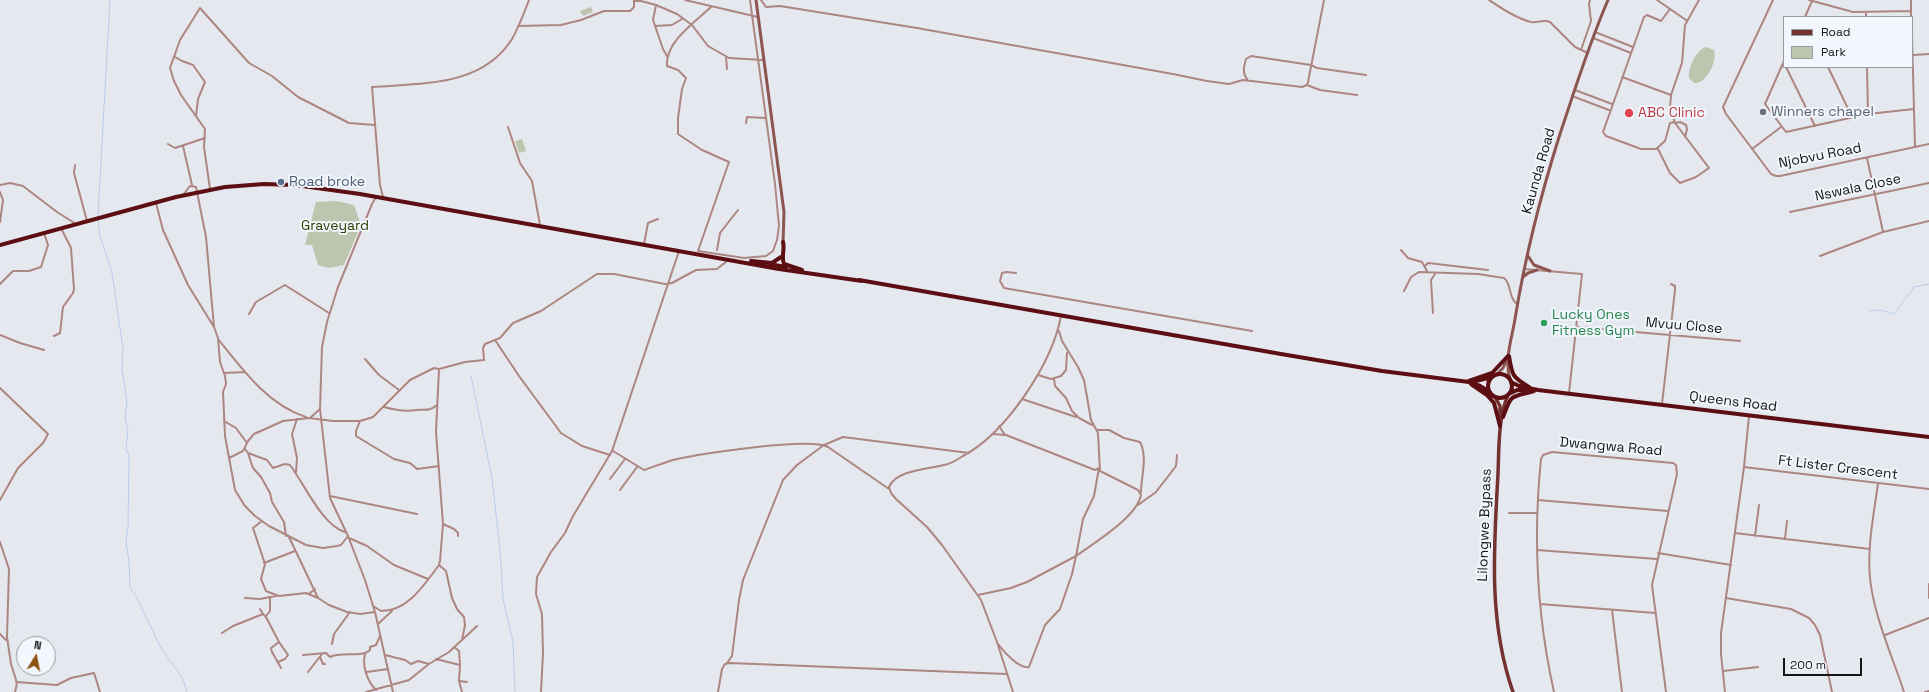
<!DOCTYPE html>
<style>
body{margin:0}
#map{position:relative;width:1929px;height:692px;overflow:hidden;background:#e5e9ef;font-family:"Space Grotesk",sans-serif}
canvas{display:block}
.legend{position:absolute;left:1783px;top:16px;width:130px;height:52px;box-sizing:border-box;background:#f2f6fd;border:1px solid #999ca1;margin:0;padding:5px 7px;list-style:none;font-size:12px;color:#131517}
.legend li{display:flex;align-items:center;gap:8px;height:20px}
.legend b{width:20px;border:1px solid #999ca1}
.north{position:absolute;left:16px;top:636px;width:40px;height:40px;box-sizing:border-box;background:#f2f6fd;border:1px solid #999ca1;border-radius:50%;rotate:10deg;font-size:11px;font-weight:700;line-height:16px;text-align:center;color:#131517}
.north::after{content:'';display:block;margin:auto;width:14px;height:18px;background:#8d5110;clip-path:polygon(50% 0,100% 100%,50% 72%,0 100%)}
.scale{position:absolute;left:1783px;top:658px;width:79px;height:18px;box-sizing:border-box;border:2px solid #131517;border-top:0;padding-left:5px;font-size:12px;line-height:14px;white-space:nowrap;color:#131517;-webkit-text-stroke:3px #f2f6fd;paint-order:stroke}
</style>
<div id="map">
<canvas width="1929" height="692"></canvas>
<ul class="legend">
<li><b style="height:5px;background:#74322f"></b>Road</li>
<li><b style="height:11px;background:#bdc5ae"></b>Park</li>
</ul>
<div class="north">N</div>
<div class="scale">200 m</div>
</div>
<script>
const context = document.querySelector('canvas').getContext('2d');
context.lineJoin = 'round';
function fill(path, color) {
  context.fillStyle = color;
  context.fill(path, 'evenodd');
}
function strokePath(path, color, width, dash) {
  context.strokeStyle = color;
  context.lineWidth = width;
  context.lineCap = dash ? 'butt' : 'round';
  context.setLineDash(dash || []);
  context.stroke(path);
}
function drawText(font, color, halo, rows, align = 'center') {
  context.font = font + ' "Space Grotesk",sans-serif';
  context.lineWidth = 4;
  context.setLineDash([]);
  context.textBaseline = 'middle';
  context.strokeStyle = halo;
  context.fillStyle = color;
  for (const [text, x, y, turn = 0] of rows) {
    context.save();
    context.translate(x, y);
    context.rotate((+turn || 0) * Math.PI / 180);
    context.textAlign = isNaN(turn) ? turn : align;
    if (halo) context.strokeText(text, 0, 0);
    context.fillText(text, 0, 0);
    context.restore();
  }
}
const green = new Path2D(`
 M591,7L593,12L583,16L580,11Z
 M1706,47L1714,50C1718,60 1706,85 1694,83L1689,78C1687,69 1697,49 1706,47Z
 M522,139L526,151L519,153L515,141Z
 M337,201L354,205L361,225L344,265L329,268L318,265L312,245H305L316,202Z`);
const stream = new Path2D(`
 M98,216L110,0
 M98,219L100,236L112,273L123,349L122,368L127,402L125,418L128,431L126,448L129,456L128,527L126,542L129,562L130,588L135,594L160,646L183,679L187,692
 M1870,311L1880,310L1894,314L1914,287L1929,284
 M471,376L492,478L500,550L503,599L513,642L515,692`);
const street = new Path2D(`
 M685,0L758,17
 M761,0L766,7L780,6L917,28L1173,74L1207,81L1229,84L1243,80L1302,87L1307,85L1308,82L1324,0
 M1489,0C1501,8 1517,19 1531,22C1538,23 1544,19 1550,22L1575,47L1588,53
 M1657,0L1686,20
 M1773,0L1723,107L1726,114L1771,174L1776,176H1780L1929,144
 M1809,0L1853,12L1911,11
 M1911,0V17
 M634,1H641L656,5L677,14L692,25L708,46L729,58L763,60
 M656,5L653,20L663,49L667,56
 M1670,9L1661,21L1647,15L1644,17L1603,132L1606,136L1641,149H1656L1665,141L1670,123L1674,122
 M1866,12V17
 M1805,17L1812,1
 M518,26L561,25L581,20L604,11H630L634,7V0
 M655,26L672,25L682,19
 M1595,32L1633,47
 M1912,35L1915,147
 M1593,38L1631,53
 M1581,50L1591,21L1589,4L1590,0
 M1913,55L1929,54
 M175,57L182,61L193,65L205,82L198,99L196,116
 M726,57L727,69
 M1784,61L1765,104L1786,132L1868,114L1914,109
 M1786,67L1815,126
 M1828,67L1852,117
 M1867,67L1868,114
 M1622,77L1671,95
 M1247,79C1242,73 1244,66 1246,59L1251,56L1311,65L1317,68L1366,75
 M1307,85L1320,90L1357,95
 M1575,90L1612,104
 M1572,96L1609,110
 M746,123L747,117L765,118
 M1675,123L1680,122L1686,125L1687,129L1685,137
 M508,127L520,163L532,181L540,225
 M168,144L175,148L205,138
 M183,146L192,185
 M1658,149L1670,173L1680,183L1696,177L1709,168L1675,123L1670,108L1671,95L1682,63L1685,25L1699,0
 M1752,149L1781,127
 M1867,158L1883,232L1929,221
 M75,165L74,173L87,221
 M0,185L10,183L23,186L57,212L76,224
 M210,189L204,147L205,129L181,95L174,81L170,68L180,40L200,8L249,63L272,76L298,97L349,123L375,125
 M0,192L3,200L0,222
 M183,195L190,186L196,187L206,237L214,327L218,338L220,362L225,376L226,384L223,392L225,436L235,490L245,506L255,516L269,526L306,545L323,548L337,546L341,545L348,536
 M376,197L372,204L338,287L327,322L322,347L320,409L330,498L348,536L365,580L375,612L393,692
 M383,197L380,185L372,87C422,83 482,87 512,39C519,27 524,13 529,0
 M156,203L163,230L188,285L214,327
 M1790,212L1929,183
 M644,244L648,223L658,219
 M717,250L720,233L738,210
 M1401,250L1408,258L1422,262L1427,271
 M698,251L744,258L766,256L773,251L777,240L779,226L775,184L750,0
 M698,251L729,162L702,150L678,134V118L682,89L686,78L678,70L667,66C665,42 695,22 711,7
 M1820,256L1883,232
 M1425,266L1428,263L1488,270
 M1524,269L1582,274L1569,393
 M1016,273L1006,272L1002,273L1000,281L1004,288L1252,331
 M0,284L13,271H29L41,267L48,245L44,233
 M1404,291L1411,277L1419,272L1478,274L1504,278C1512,284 1508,298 1517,304
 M1433,313L1431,280L1435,274
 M249,314L256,302L285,285L329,313
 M1577,327L1740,341
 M0,335L20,343L44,350
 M54,336L60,333L63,307L73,293L74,289L71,248L61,228
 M218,339C242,369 268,405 306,417
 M495,340L519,376L561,433L582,446L610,455
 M365,359L379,375L399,390
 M439,369L465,362L484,360L483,348L485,344L500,338L513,323L541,311L597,274H614L665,284L672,283L696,270L717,269L727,261
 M224,373L245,372
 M1038,375L1051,379L1061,376L1066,370L1067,353
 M1054,379L1055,386L1066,398L1072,411L1079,418L1092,425
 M0,388L48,434L43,443L18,468L0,500
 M1022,399L1076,417
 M1662,404L1675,290V286L1671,284
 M384,407C395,410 405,412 416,410C425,409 429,412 437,405
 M310,418L320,409
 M224,421L236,428L247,443
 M360,421L356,431V436L394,459L410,463L417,469L439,466
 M999,426L1005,435
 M1097,430H1109L1124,438L1140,442C1148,457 1141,477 1141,492
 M245,449L248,453L253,468L261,477L270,493L272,502L284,522L286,536
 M613,451L644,470C653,467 663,463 673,460C699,454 808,437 828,447L889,489
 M248,453L267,460L273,468L285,464L290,465C305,485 322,525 345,532
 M229,458L243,451L248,441L254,434L283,421L309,418L333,421H360L373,417L410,380L434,368L439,369L436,432L443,524L440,561L439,565C424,585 408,611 381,611L373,606
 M1744,467L1929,489
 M296,472L297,458L292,434L297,419
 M610,479L625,459
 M1878,483C1874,514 1867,546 1870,578C1874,617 1892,655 1904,692
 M620,490L637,467
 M330,496L417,514
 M1538,500L1668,511
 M1138,505L1156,492L1176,466L1177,455
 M1509,513H1537
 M262,521L253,528L265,564L261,579L266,591L279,596L306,593L318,598
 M443,524L454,529L458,533V536
 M1735,533L1870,549
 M1755,536L1759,505
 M289,537L318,598L329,605L347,612L360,614L375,612
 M349,538L367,546L394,565L428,579
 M1785,539L1787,521
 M0,542L9,569L7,637L11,664L17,683L15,692
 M1537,550L1657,559
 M1658,553L1731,565
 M264,563L295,551
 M439,565L446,571L452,598L457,609L464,617L465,625L462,640
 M1929,584V598
 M309,594L315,589
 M978,595L1011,588L1027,582L1076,556L1083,519L1094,496L1099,468L1095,470L1006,435L993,434
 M245,598L260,599L276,596
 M1726,598L1791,609L1809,618L1815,625L1820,635L1832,692
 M1540,604L1655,613
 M260,609L263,614
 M1612,610L1622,692
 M266,616L270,611V597
 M378,624L392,611
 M222,633L233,626L263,614L266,617L279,642L271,648L272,652L281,668
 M0,634L6,640
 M1885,635L1929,618
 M332,644L334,634L350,612
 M998,644C1004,652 1019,669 1029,667L1045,625L1060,609L1072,574L1076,556C1094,543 1137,517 1141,495L1138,490L1100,471L1098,433L1091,420L1084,380L1078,367L1062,341L1059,331
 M454,647L459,651L460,665
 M365,654C362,666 367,681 376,690
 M303,655L326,653L330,657C341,651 362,658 370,650V647L376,645L380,636
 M385,655L405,660L411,664L418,661L429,664
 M320,657L323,664H325
 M436,659L460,665L459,681L467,682
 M278,662L285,659L288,655L279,642
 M727,663L732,656L739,600L743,580L783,480L797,465L824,445L843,437L969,453
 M1723,671L1758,667
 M308,672L322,654
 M367,672L388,669
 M459,681L462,692
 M16,682L57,685L71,678L94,673L100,692
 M366,692L409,680L429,664L449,652L477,626
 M541,692L543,653L542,614L536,594L537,577L551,552L565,533L573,516L612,451L679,251
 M718,692L722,669L725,664L730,663L1007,674
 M1013,692L997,642L981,600L942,545L927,527L896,499L891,493L889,487C896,470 928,469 944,465C951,464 957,460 963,456C1006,433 1052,364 1061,316
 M1554,692C1537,616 1533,537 1541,459L1543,455L1552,452L1673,463L1676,465L1677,474L1652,585L1666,692
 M1725,692L1721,654V633L1744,467L1749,416
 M1925,692L1929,691`);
const secondary = new Path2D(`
 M756,0L784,212L783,243
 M1528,256L1534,265L1550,271
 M1523,277L1528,273L1537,270
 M1496,375L1503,368L1508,357
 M1510,379C1504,360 1512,338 1515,319C1525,257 1541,194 1560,134C1575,89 1589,44 1608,0`);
const primary = new Path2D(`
 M1508,395C1498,417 1499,450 1498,474C1494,547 1488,621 1513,692
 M1495,397L1500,406V422`);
const highway = new Path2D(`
 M783,242C785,249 781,257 784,264L802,270
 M0,245L176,197L225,187L264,184L295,185L360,194L779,269L862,281
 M751,261L772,263L781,257
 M769,264L786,267
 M859,280L1281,354L1382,371L1469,382L1480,386L1490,392
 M1509,356C1512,375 1512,377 1529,387
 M1488 386a12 12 0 1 1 24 0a12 12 0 1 1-24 0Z
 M1469,381L1492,373L1508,356
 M1476,381L1492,377
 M1511,382L1519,386L1538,390L1929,437
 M1471,384L1487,395L1494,403L1500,426
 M1511,393L1517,390L1529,391
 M1503,417C1512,392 1511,398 1534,391`);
const markers = [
 [1763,112,4,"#6b7280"],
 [1629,113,5,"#e0444e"],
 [281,182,4,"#5c6f8a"],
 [1544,323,4,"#2e9e5b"]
];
const worshipNames = [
 ["Winners chapel",1771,112]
];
const healthNames = [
 ["ABC Clinic",1638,113]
];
const streetNames = [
 ["Njobvu Road",1820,156,-11],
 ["Kaunda Road",1539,171,-74],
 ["Nswala Close",1858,188,-12],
 ["Mvuu Close",1684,326,5],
 ["Queens Road",1733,402,7],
 ["Dwangwa Road",1611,447,5],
 ["Ft Lister Crescent",1838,468,7],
 ["Lilongwe Bypass",1485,525,-88]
];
const serviceNames = [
 ["Road broke",289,182]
];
const parkNames = [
 ["Graveyard",335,226]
];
const leisureNames = [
 ["Lucky Ones",1552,315],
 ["Fitness Gym",1552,331]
];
fill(green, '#bdc5ae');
strokePath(stream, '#bacbed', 1);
strokePath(street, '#ad8581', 2);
strokePath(secondary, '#8d5551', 3);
strokePath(primary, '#74322f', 3.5);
strokePath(highway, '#5d0e12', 4);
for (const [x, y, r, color] of markers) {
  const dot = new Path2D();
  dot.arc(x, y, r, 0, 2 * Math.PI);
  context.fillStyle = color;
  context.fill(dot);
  strokePath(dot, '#f2f6fd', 1.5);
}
drawText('14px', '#5b616d', '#f2f6fd', worshipNames, 'left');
drawText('14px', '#be3a42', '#f2f6fd', healthNames, 'left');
drawText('14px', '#131517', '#f2f6fd', streetNames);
drawText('14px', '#4e5e75', '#f2f6fd', serviceNames, 'left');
drawText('14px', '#323f03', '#f2f6fd', parkNames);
drawText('14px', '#27864d', '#f2f6fd', leisureNames, 'left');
</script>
